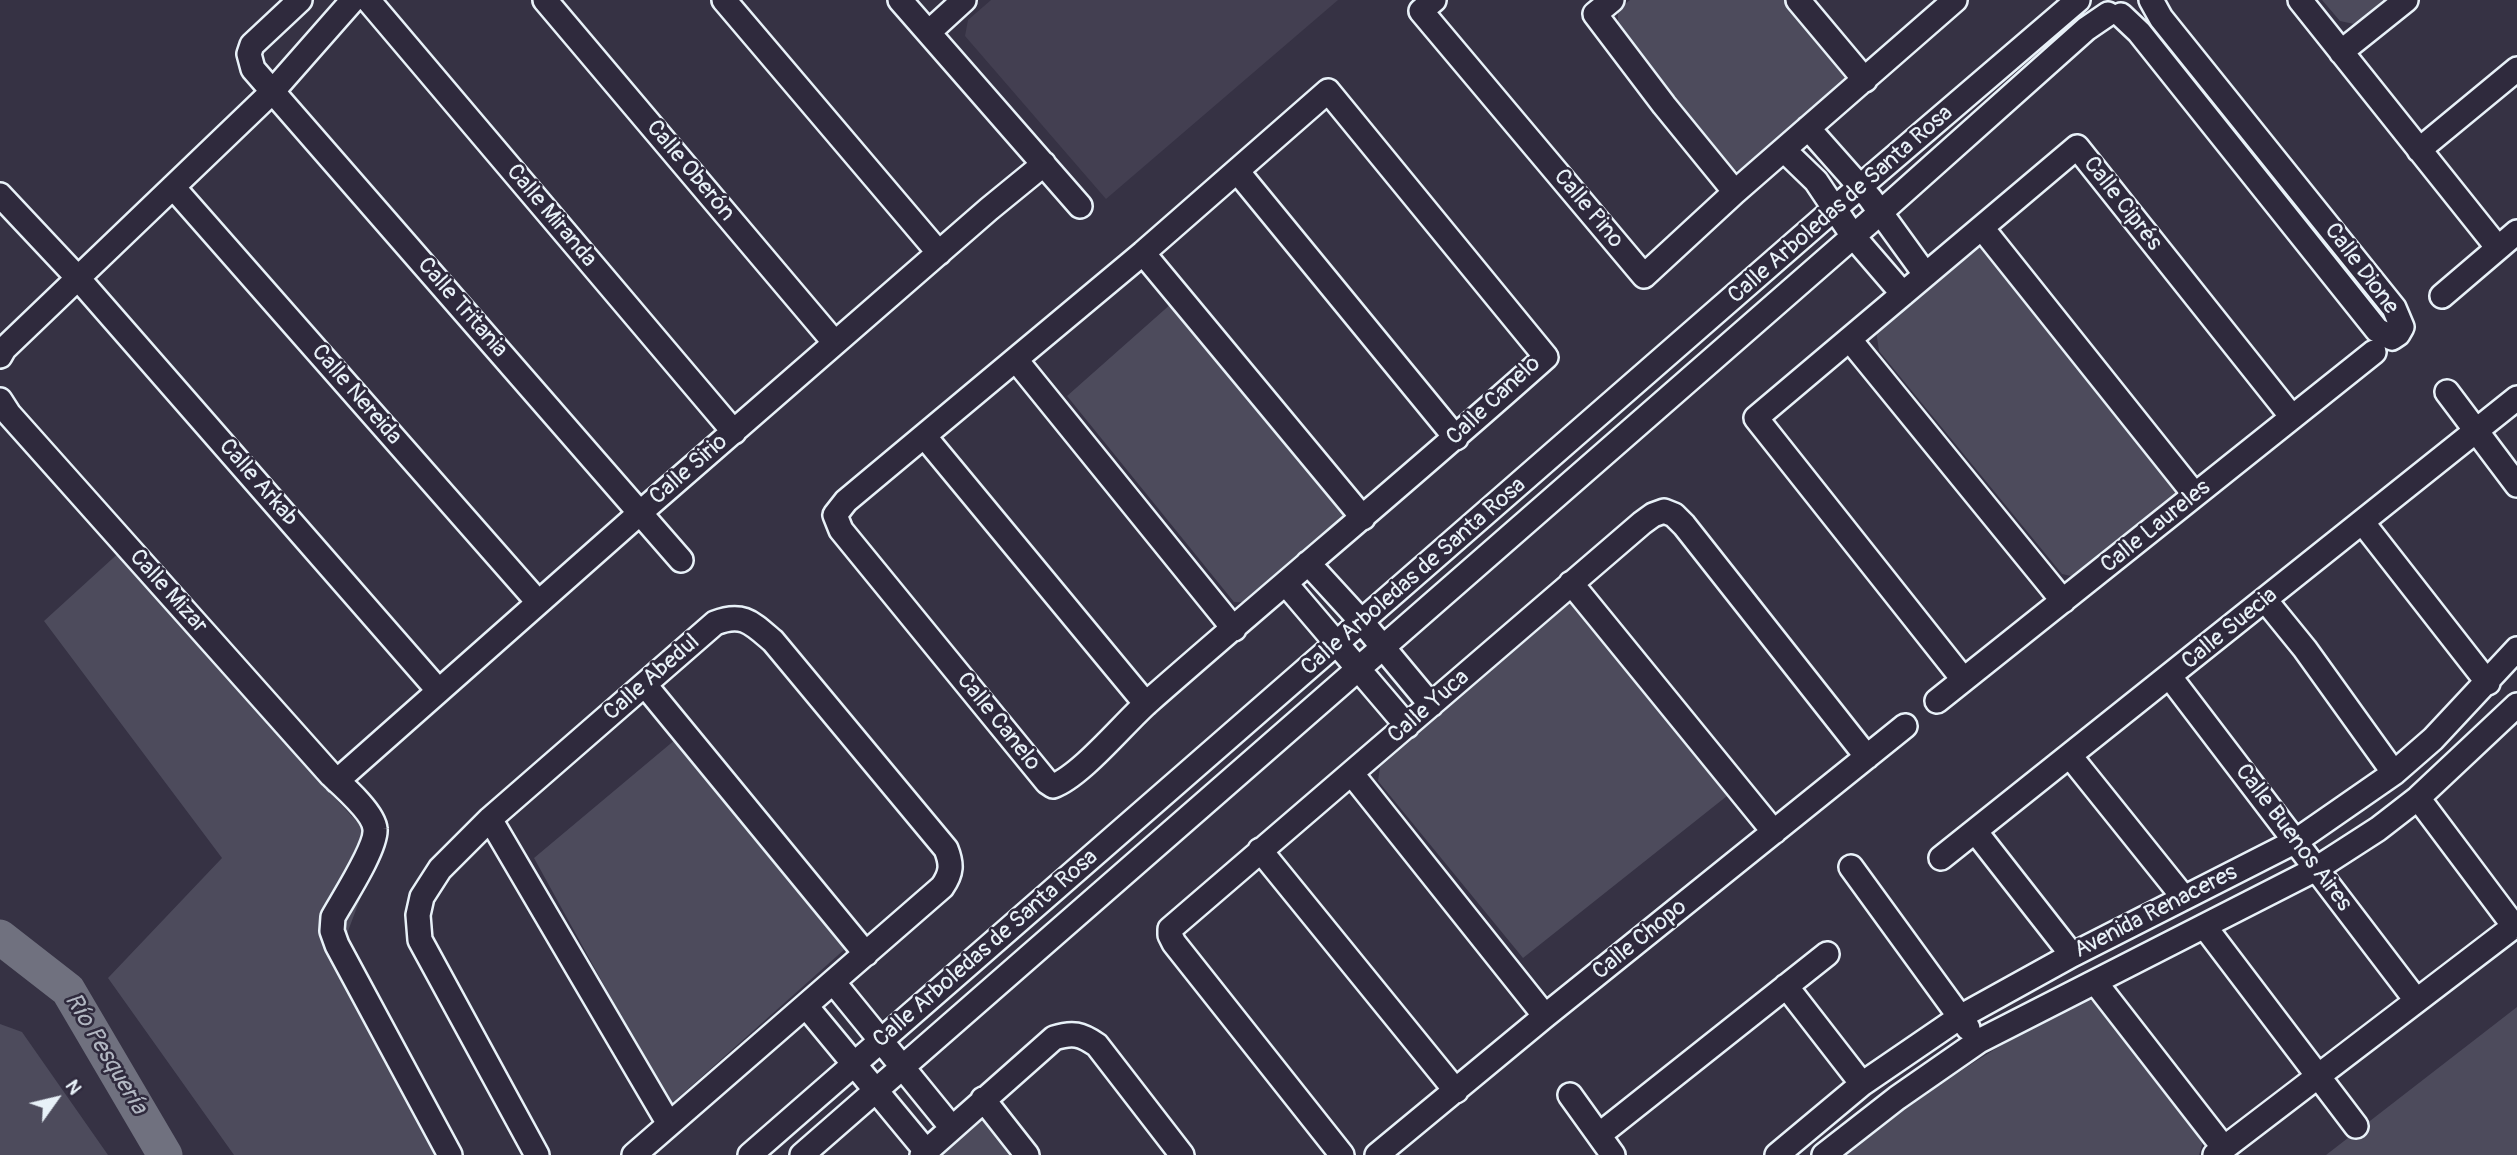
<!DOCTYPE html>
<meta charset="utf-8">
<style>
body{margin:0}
#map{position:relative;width:2517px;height:1155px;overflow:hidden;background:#363244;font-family:Pangolin,sans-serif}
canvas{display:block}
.north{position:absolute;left:21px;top:1064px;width:70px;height:70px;-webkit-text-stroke:5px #2f2a3d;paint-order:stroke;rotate:56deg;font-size:19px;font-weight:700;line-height:28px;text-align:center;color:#e8f1f8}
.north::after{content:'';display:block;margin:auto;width:24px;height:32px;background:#e8f1f8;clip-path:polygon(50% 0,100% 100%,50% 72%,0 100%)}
</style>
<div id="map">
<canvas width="2517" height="1155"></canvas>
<div class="north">N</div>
</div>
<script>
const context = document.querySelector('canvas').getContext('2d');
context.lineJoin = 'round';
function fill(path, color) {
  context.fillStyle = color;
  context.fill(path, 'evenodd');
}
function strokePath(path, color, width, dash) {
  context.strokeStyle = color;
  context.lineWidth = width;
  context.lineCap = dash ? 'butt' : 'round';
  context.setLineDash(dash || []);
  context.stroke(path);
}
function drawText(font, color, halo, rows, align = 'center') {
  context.font = font + ' Pangolin,sans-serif';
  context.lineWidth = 5;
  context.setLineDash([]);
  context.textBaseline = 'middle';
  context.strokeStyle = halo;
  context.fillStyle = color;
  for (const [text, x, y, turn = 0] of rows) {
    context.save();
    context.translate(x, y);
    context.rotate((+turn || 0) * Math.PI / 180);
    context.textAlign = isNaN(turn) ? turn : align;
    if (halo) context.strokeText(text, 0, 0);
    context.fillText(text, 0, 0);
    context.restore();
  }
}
const built = new Path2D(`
 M991,0H1338L1106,199L965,36L968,20Z`);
const green = new Path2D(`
 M1630,0H1791L1849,71L1843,85L1746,170H1733L1618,27V10Z
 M2322,0H2391L2359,25L2340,21Z
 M1974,247L1993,248L2182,480L2175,500L2080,578L2062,574L1879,351L1876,330Z
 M1172,303L1343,505L1342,522L1253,603L1234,602L1067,396Z
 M123,549L314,776L380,846L345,939L459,1155H234L108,978L222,858L44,621Z
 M1569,603L1582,604L1732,792L1523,958L1378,781L1380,767Z
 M676,739L846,948L670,1105L534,858Z
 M2084,997L2102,1006L2205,1135L2199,1155H1846C1920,1094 2000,1044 2084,997Z
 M2517,1007V1155H2326Z
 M0,1024L22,1032L108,1155H0Z
 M985,1116L1015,1155H942Z`);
const river = new Path2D(`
 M0,937L68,990L165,1155`);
const minor = new Path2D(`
 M300,0L252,45L249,54L253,69L681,560
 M368,0L734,432
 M545,0L835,343
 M724,0L939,253
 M900,0L1080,206
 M1434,0L1421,11L1644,276L1735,192L1955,0
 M1612,0L1595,14L1664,105L1735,192
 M1798,0L1865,80
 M2300,0L2498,248
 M2121,15L2139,32L2377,330L2392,338L2398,334L2402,327L2394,308L2161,18L2151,0
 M929,32L964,0
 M2341,52L2406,0
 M1328,91L1546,357C1415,474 1280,586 1148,702C1124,723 1081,776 1053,786L1047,782L841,530L835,515L846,501L1143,253Z
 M1808,128L1870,198L1925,274
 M1784,150L1816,181L1853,236L1903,294
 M2419,150L2517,69
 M1237,171L1456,438
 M173,187L538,602
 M0,195L77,277L438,690
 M1982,228L2195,495
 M1143,253L1363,518
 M2442,296L2517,232
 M1850,340L2063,601
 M0,356L4,349L272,92L353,0
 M1016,360L1234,629
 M2447,392L2517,485
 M0,400L9,414L331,775C343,786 374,813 375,829C377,847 343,899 333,917L332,931L337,945L450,1155
 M925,437L1146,704
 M2363,523L2488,683
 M1308,563L1362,622L1431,705
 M1571,583L1774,832
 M1286,584L1407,726
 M2266,601L2305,649L2394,773
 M2170,677L2416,1000
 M1963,679L1756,418L2077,147L2292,417
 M645,685L866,954
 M1937,701L2374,352
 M2070,756L2184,898
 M1352,774L1545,1016
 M337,781L641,512L989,209L1044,164
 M2418,798L2514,926
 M490,819L669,1124
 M1975,831L2072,955
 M1260,850L1456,1091
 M1941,858L2517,398
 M1851,867L1968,1028
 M2205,927L2356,1126
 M2095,982L2224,1148
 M834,983L952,1128
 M1786,986L1862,1084
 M806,1006L926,1151
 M1570,1095L1613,1155
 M983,1099L1027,1155
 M1599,1135L1827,954
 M537,1155L420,940L418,915L422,897L440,869L490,819L715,623C743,612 752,623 773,641L946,849C952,864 952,873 942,887L634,1155
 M750,1155L1834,209L2078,0
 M802,1155L1881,212L2086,29L2108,14
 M922,1155L1054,1038C1073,1032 1081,1034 1097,1045L1182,1155
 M1342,1155L1174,943L1170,935V929L1642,523L1653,515L1664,511L1674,515L1684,525L1867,757
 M1377,1155L1545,1016L1905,726
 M1777,1155L1862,1084L1960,1017L2072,955L2296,841L2394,773L2433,739L2517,649
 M1824,1155L1897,1098L1979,1041L2316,869L2378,829L2418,798L2517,705
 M2215,1155L2517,924`);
const streetNames = [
 ["Calle Oberón",690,171,50],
 ["Calle Ciprés",2122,204,52],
 ["Calle Arboledas de Santa Rosa",1841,205,-41],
 ["Calle Pino",1588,209,50],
 ["Calle Miranda",551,216,50],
 ["Calle Dione",2361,269,53],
 ["Calle Tritania",462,308,49],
 ["Calle Nereida",356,395,49],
 ["Calle Canelo",1494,401,-43],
 ["Calle Sirio",689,470,-41],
 ["Calle Arkab",258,483,49],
 ["Calle Laureles",2156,527,-39],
 ["Calle Arboledas de Santa Rosa",1414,577,-41],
 ["Calle Mizar",168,592,48],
 ["Calle Suecia",2230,629,-39],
 ["Calle Abedul",652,678,-41],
 ["Calle Yuca",1429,707,-41],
 ["Calle Canelo",998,722,51],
 ["Calle Buenos Aires",2293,838,53],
 ["Avenida Renaceres",2156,912,-27],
 ["Calle Chopo",1640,940,-39],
 ["Calle Arboledas de Santa Rosa",986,949,-41]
];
const waterNames = [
 ["Río Pesquería",105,1054,59]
];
fill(built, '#433f51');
fill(green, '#4d4b5c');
strokePath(river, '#70717f', 35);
strokePath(minor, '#e8f1f8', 28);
strokePath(minor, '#2f2a3d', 23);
drawText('23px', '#e8f1f8', '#2f2a3d', streetNames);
drawText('italic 24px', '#b2b7c2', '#2f2a3d', waterNames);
</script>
